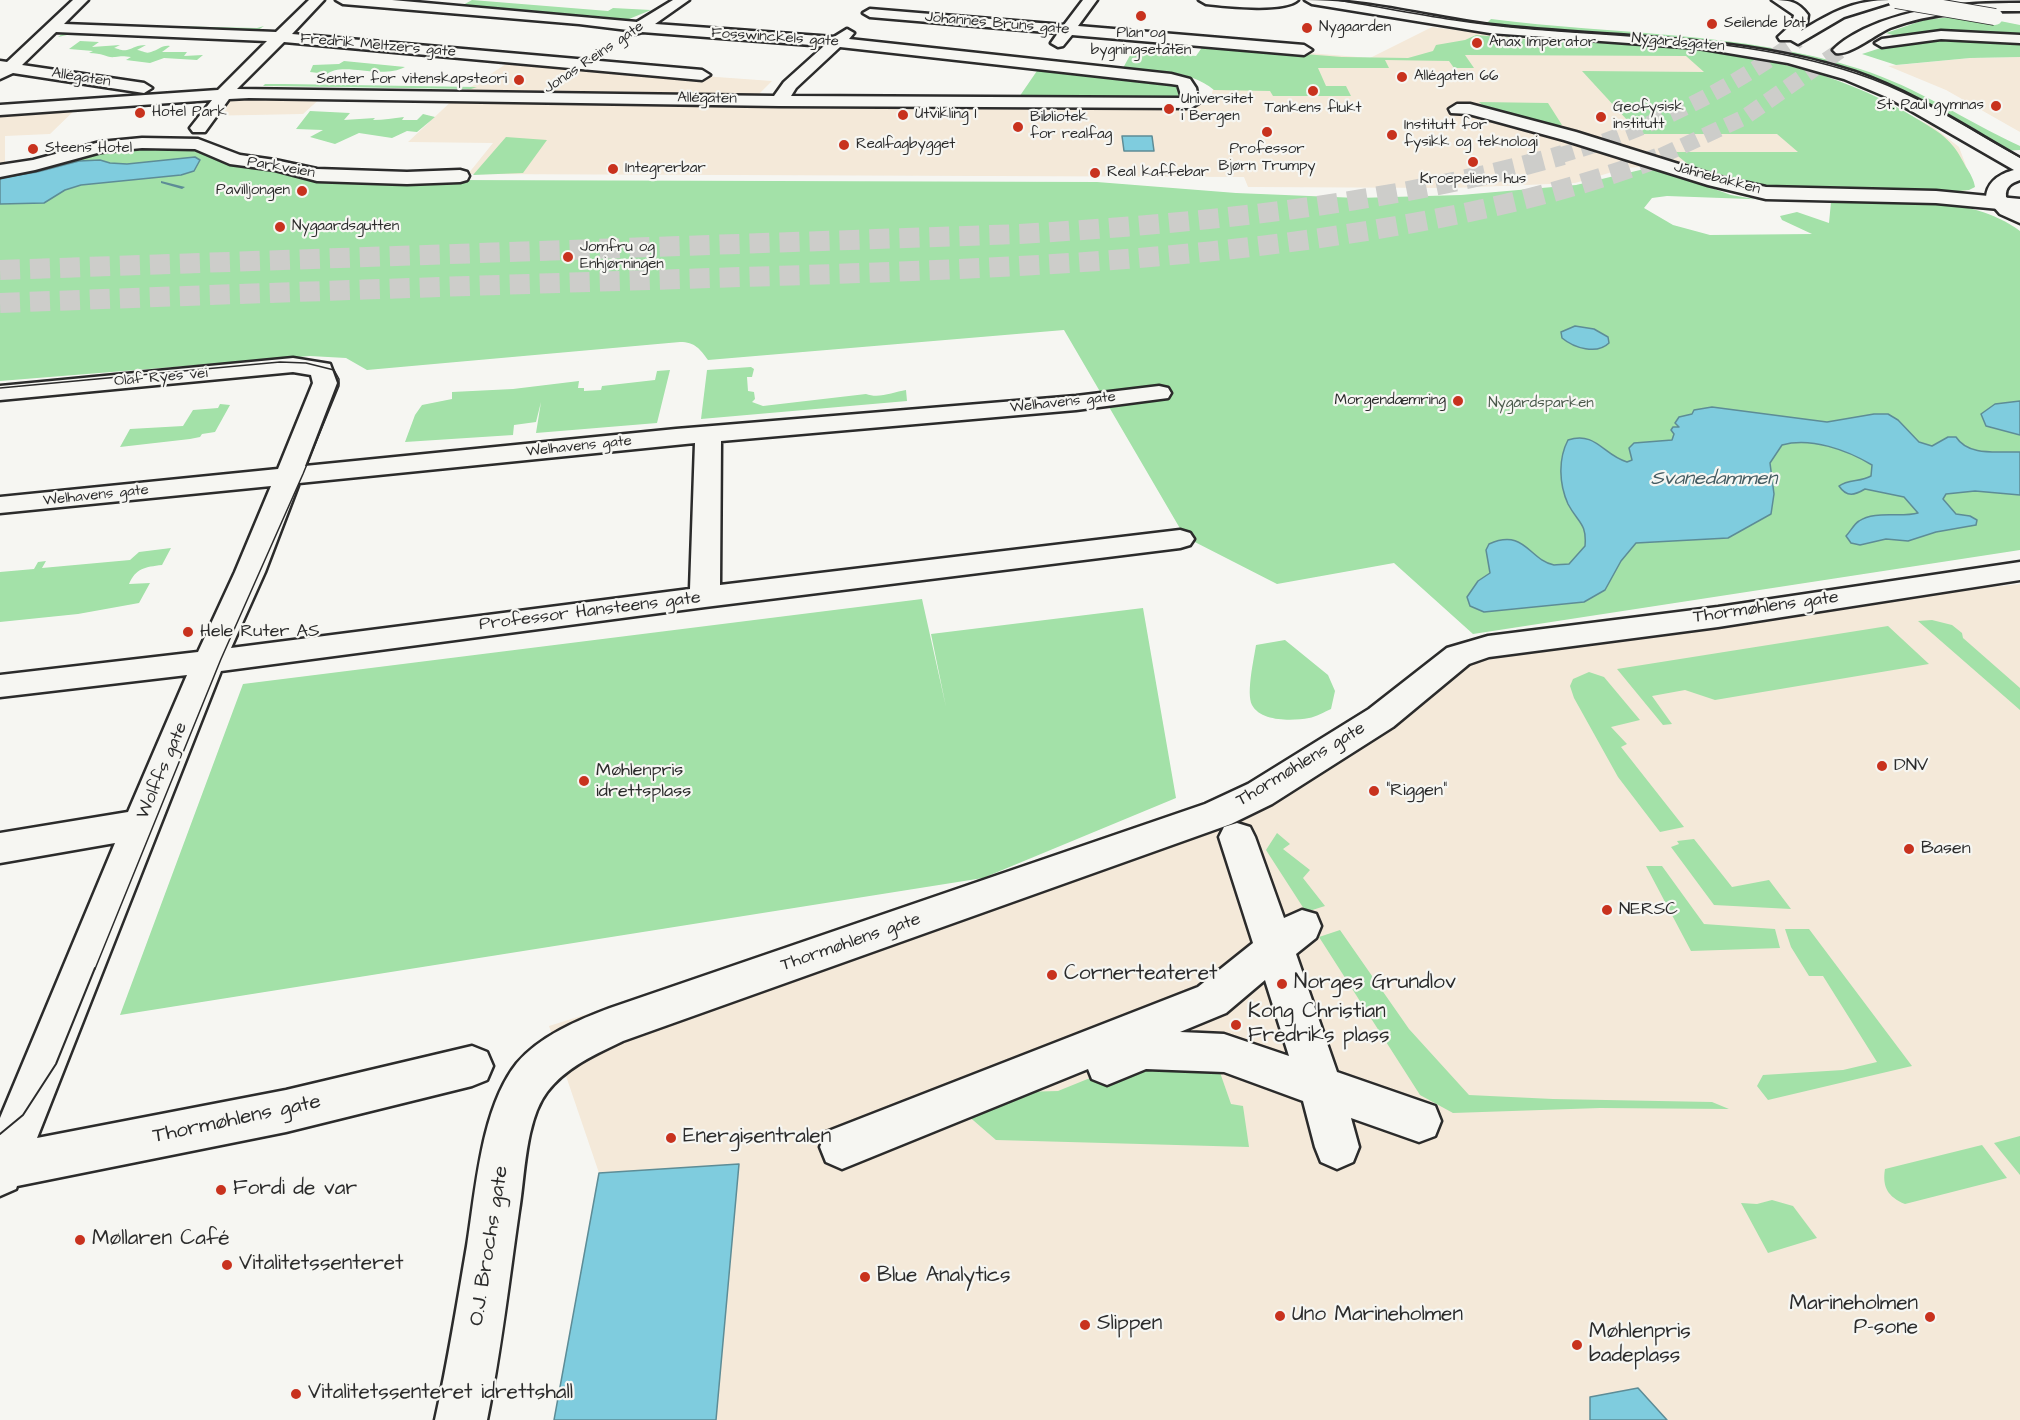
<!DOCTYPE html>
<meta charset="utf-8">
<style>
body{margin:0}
canvas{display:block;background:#f6f6f2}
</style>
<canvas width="2020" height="1420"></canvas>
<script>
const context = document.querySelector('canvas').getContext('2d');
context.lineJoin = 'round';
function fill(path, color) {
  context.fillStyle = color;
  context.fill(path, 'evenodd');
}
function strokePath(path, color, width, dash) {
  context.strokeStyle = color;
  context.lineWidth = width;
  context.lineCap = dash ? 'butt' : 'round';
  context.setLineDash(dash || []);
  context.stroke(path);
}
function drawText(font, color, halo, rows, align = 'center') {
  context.font = font + ' "Architects Daughter",sans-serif';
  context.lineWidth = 4.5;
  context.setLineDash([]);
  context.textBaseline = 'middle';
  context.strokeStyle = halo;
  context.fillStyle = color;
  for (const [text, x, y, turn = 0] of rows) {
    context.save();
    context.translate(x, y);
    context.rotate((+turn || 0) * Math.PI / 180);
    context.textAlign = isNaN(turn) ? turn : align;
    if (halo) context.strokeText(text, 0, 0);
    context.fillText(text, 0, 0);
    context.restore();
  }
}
const built = new Path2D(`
 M1432,27L1535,40L1655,44L1698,49L1734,53L1811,71L1932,126L1959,147L1972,182V187L1958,195L1651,166L1626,168L1575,183L1452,188L1248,187L1244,177L468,174L493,143L408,142L457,96L509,62L772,81L751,102L1209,105L1224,46L1370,58Z
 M2020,57V132L1946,90L1888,66L1970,58Z
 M223,94L323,96L303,114L201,116Z
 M80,105L50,134L5,136V170L0,171V110Z
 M2020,584V1420H1667L1638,1388L1590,1397V1420H716L739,1164L599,1173L549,1026L1209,820L1477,653L1879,599Z`);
const green = new Path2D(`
 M472,0L608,11L613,8L651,10L629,19L633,21L626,24L599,22L606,17L463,5Z
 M1970,15L2020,25V36L1955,32L1896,36L1886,33L1924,20Z
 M1491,19C1615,35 1740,31 1860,69C1917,87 1966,121 2020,146V150L1999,151L1966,130L1793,57L1483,27Z
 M75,24L257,28L264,26L246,38L67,35L58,37Z
 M1476,35C1631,50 1781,34 1919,120C1944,135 1953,141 1966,167C1970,173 1974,180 1975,187L1969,190L1928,194L1778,190L1704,174L1695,170L1673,152H1798L1777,134H1640L1582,71L1704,72L1686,56L1465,55L1474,68H1454L1449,61L1385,60L1389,68H1318L1326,86H1346L1351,96H1273L1270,91L1214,90C1189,69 1154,71 1123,68L1133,50L1196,56L1203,46L1342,57L1408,58L1433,51L1436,45L1465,40Z
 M1952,38L2020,42V57L1970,58L1896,65L1862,54L1893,44Z
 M80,41L99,42L92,47L120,45L114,48C120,49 121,51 127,50C134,48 137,45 146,45L137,50C144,51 145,54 151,52C159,50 161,45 170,46L162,52H187L184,56L203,55L197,60L164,58L150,63L126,60L131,57C124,56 121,56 115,57C106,58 104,53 89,53L93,51L69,49Z
 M344,61L405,67C380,80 343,61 327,74L310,72L313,65L339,64Z
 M1041,65L1184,82L1191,103H1015Z
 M265,84H284L477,87L471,89L263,86Z
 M1479,102L1548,103L1562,125L1552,126L1487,110Z
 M310,111L350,113L344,120L375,118L373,120C384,120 393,118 404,117L402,120H417L423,114L435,117L417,132L407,131L392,138L359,133L335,144L310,137L323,130L296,129Z
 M506,137L547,140L523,173L473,175Z
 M127,148L193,150L204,151L231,165L309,178L450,180L1097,182L1236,193L1358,198L1461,195L1576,185L1653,167L1731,195L1760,200L1932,202C1962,205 1995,212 2020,231V550L1473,634L1394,563L1277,584L1185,537L1064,330L708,360C700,349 695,342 680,342L367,370L346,358L310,356L0,381V175L90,152ZM1667,196L1831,202L1829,223L1797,212L1780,216L1782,220L1812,234L1710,235L1673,225L1644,208L1652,198Z
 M751,367L754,369L752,377H747L748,391L754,392L755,399L752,402L763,406L866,394C879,399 893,392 906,390L907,401L701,419L707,370Z
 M670,370L657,423L536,433L541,402L536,422L514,425L513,435L405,442L415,415L422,405L452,399V392L513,389L579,381L578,388H584V391L601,390L602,386L655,380L657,371Z
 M220,404L230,405L215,432L202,434L200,437L190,439L120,447L130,429L183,426L193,410L218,408Z
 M171,548L162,565C145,567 136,568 129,584L150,583L139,603L78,614L0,622V572L34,569L38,562L46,561L42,568L130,560L139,552Z
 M922,599L946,707L931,634L1143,608L1176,798L983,878L120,1015L243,684Z
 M1932,620L1952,625L1962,633L1963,638L2020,688V710L1918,621Z
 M1888,626L1929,664L1715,700L1685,690L1652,696L1672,724L1663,725L1617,669Z
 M1285,640L1328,675L1335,691L1331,709C1324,712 1316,717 1309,718C1293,721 1261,722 1252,705C1246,693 1254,659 1256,645Z
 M1589,672L1604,677L1640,720L1611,727L1627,744L1621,747L1684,827L1660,832L1618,777L1574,698L1570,686L1573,679Z
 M1277,833L1290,844L1283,849L1310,870L1303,878L1325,906L1306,912L1266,850Z
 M1694,839L1732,887L1769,880L1791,909L1714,905L1671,847L1679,844L1677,841Z
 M1646,866H1662L1704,924L1775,929L1780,948L1691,951Z
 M1785,929H1809L1912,1066L1768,1100L1757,1086L1763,1075L1843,1070L1877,1062L1823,976H1809L1791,947Z
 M1340,930L1409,1029L1469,1095L1553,1099L1712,1102L1729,1109L1600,1108L1453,1113L1420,1095L1319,937Z
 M1132,1061H1216L1231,1104L1243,1106L1249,1147L996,1140L966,1114L1021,1092L1058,1091Z
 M2020,1136V1175L1994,1143Z
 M1982,1145L2007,1178L1905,1204C1888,1197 1882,1187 1885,1169Z
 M1772,1200L1793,1206L1817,1238L1768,1253L1741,1203L1757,1204Z`);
const water = new Path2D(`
 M1122,136H1152L1154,151H1124Z
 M195,157L200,160L194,171L181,175L81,185L65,190L44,203L0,204V178L37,172L79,161L100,160L110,163L127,164Z
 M1575,326L1594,329L1608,337L1609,343C1597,355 1574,348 1562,338L1561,332Z
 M2020,401V435L1986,426L1981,414L1995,404Z
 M1712,407L1827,422L1874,414H1888L1898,420L1919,442L1932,446L1948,437H1956C1969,457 1998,451 2020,452V495L1975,491L1946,494L1943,499L1956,514L1970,516L1977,520L1976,525L1936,532L1908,541L1886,539L1860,545L1851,543L1846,536C1850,532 1854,524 1859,521C1875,510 1900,518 1918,513L1904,497L1865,489C1855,495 1847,498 1839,486C1848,479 1861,482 1871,476L1872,465C1847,450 1811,437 1782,445L1770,463L1774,494L1771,514L1728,538L1636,543L1621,561L1605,590L1584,602L1484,612L1470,606L1467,597L1478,581L1490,573L1486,550L1489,544C1525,528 1529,560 1554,565C1558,565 1564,564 1569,564L1585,546C1587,523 1578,523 1568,504C1559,484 1558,459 1568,440C1596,431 1603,455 1627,462L1632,460L1629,448L1634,443L1672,440L1674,434L1671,430L1673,427H1679L1675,423L1679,417L1692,414L1694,410Z
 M739,1164L716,1420H554L599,1173Z
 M1638,1388L1667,1420H1590V1397Z`);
const stream = new Path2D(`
 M161,181L185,187L182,189L161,183Z`);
const highwayTunnelFar1 = new Path2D(`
 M1558,156C1646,131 1724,93 1798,40
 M1661,156L1745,117L1841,50`);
const highwayTunnel = new Path2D(`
 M0,270L1020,234C1203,223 1386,205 1563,155
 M0,303C258,293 517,284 775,276C983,269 1191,262 1396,226C1488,210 1579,189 1665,155`);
const minor = new Path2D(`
 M73,0H88L64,24L276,32L309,0H324L292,34L702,70L710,75L702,80L284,42L237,89L774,96L784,82L824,46L642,32L635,34L628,30L579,24L343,4L336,0H392L637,22L673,0H689L655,24L834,37L847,29L854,33L849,39L1171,74L1190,79L1196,88L1199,103L1191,108L779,106L249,98L229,99L205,132H193L190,128L212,100L0,115V105L218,90L267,41L56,32L22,65L144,83L152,88L144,93L13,73L0,79V61L7,62ZM840,47L1171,84L1178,85L1182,98L791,96L796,88Z
 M1083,0H1097L1078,26L1304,45L1312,50L1304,55L1072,35L1063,46L1058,47L1051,43L1058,33L870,17L863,13L870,9L1064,25Z
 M1457,104H1470L1576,132L1720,177L1766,187L1936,191L2020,199V211L1936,203L1766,199L1708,185L1564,140L1469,114L1451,113L1449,109Z
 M142,138L198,139L240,155L275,160L317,169L407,172L460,170L467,172L469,176L467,180L460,182L407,184L317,181L275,170L230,164L195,149L142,148L101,152L35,170L0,177V165L33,160L100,142Z
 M293,358L330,364L337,383L305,466L676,429L1076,396L1159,386L1168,388L1171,393L1168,398L1076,410L721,441L720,585L1180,530L1190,533L1194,539L1190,545L1180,548L705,607L221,671L37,1138L286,1090L472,1046L487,1052L493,1066L487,1080L472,1086L286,1132L17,1186L16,1189L0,1196V1118L115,843L0,863V833L128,812L187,675L0,697V675L198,652L235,572L271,486L0,513V497L278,469L313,383L311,375L293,372L0,400V386ZM695,443L690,589L231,648L265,572L299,483Z
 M1237,823L1250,827L1255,837L1284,918L1302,910L1316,914L1321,926L1316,938L1296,954L1337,1072L1435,1106L1441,1121L1435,1136L1419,1142L1351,1118L1359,1147L1353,1162L1337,1169L1321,1162L1315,1147L1303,1101L1224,1072L1146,1069L1107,1085L1092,1079L1088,1069L842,1169L826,1162L820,1147L826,1132L1198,987L1253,943L1219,837L1224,827ZM1265,980L1289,1056L1224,1034L1180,1032L1226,1013Z`);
const major = new Path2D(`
 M1199,0H1298C1284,13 1225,6 1206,4Z
 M1305,0C1368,0 1428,17 1490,25C1612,39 1736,33 1855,72C1913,92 1967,128 2020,158V180C2011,183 2005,187 2006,197L2020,209V223L2000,214L1986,198C1987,181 2000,174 2014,170L1889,98L1844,79L1788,63L1698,48L1490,33L1312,4Z
 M2020,562V580L1718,627L1489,657L1469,664L1393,727L1272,804L1231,824L623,1041C596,1054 566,1067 547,1092C525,1121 525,1176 519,1211C509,1281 501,1351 487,1420H435C448,1362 457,1304 467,1246C476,1190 481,1108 517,1063C540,1036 578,1020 610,1008L1205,804L1248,784L1369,709L1447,648L1488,636L1718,607Z`);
const highway = new Path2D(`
 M1772,0C1788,0 1798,1 1808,15L1807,22L1801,31C1832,12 1854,0 1891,0L1889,3L1844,17L1798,44L1791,40H1780L1778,37L1792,24L1794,15Z
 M2020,3V11C1976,11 1931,12 1890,28C1876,34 1849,56 1836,53L1833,50C1841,41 1854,34 1864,29C1913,6 1966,3 2020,3Z
 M1941,31L2020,35V43L1941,39L1882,47L1875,43L1882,39Z`);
const tramFar1 = new Path2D(`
 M1337,0C1398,10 1459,23 1521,28C1634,38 1750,38 1858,74C1916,93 1967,128 2020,157
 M0,388L280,362L306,363L334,370L339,379V386L303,474L221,659L95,969`);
const tram = new Path2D(`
 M0,1134L23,1115L56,1064L95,968`);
const highwayBridge = new Path2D(`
 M1896,0L1995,17`);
const markers = [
 [1141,16,6,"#c8321e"],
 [1712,24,6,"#c8321e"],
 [1307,28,6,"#c8321e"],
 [1477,43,6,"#c8321e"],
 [1402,77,6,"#c8321e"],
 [519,80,6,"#c8321e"],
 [1313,91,6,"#c8321e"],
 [1996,106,6,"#c8321e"],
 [1169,109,6,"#c8321e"],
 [140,113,6,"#c8321e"],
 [903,115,6,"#c8321e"],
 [1601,117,6,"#c8321e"],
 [1018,127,6,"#c8321e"],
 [1267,132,6,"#c8321e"],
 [1392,135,6,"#c8321e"],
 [844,145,6,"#c8321e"],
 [33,149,6,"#c8321e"],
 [1473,162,6,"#c8321e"],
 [613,169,6,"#c8321e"],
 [1095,173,6,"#c8321e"],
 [302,191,6,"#c8321e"],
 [280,227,6,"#c8321e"],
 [568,257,6,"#c8321e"],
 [1458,401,6,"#c8321e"],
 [188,632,6,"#c8321e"],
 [1882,766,6,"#c8321e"],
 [584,781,6,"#c8321e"],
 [1374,791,6,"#c8321e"],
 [1909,849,6,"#c8321e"],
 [1607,910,6,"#c8321e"],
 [1052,975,6,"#c8321e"],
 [1282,984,6,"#c8321e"],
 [1236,1025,6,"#c8321e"],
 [671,1138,6,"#c8321e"],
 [221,1190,6,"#c8321e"],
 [80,1240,6,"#c8321e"],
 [227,1265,6,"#c8321e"],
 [865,1277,6,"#c8321e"],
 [1280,1316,6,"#c8321e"],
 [1930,1317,6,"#c8321e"],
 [1085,1325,6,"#c8321e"],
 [1577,1345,6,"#c8321e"],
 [296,1394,6,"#c8321e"]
];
const farStreetnames = [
 ["Johannes Bruns gate",997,24,5],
 ["Fosswinckels gate",775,38,4],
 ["Nygårdsgaten",1678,43,5],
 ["Fredrik Meltzers gate",378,46,5],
 ["Jonas Reins gate",594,58,-34],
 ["Allégaten",81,78,9],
 ["Allégaten",707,99,1],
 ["Parkveien",281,168,10],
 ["Jahnebakken",1717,179,15],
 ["Olaf Ryes vei",161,378,-5],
 ["Welhavens gate",1063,403,-6],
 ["Welhavens gate",579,447,-6],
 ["Welhavens gate",96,496,-6]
];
const farPoinames = [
 ["Seilende båt",1724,24],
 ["Nygaarden",1319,28],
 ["Plan og",1141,34,"center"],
 ["bygningsetaten",1141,51,"center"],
 ["Anax Imperator",1489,43],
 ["Allégaten 66",1414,77],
 ["Senter for vitenskapsteori",507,80,"right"],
 ["Universitet",1181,100],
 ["i Bergen",1181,117],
 ["St. Paul gymnas",1984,106,"right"],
 ["Geofysisk",1613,108],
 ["institutt",1613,125],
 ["Tankens flukt",1313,109,"center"],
 ["Hotel Park",152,113],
 ["Utvikling I",915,115],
 ["Bibliotek",1030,118],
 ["for realfag",1030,135],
 ["Institutt for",1404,126],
 ["fysikk og teknologi",1404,143],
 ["Realfagbygget",856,145],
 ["Steens Hotel",45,149],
 ["Professor",1267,150,"center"],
 ["Bjørn Trumpy",1267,167,"center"],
 ["Integrerbar",625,169],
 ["Real kaffebar",1107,173],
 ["Kroepeliens hus",1473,180,"center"],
 ["Pavilljongen",290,191,"right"],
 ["Nygaardsgutten",292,227],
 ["Jomfru og",580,248],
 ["Enhjørningen",580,265],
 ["Morgendæmring",1446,401,"right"]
];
const farParknames = [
 ["Nygårdsparken",1541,404]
];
const streetNames = [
 ["Thormøhlens gate",1766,608,-8],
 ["Professor Hansteens gate",590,612,-7],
 ["Thormøhlens gate",1301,765,-31],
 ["Wolffs gate",163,771,-67],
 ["Thormøhlens gate",851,943,-19]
];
const poiNames = [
 ["Hele Ruter AS",200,632],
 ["DNV",1894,766],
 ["Møhlenpris",596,771],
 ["idrettsplass",596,792],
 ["\"Riggen\"",1386,791],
 ["Basen",1921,849],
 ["NERSC",1619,910]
];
const waterNames = [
 ["Svanedammen",1714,480]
];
const nearPoinames = [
 ["Cornerteateret",1064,975],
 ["Norges Grundlov",1294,984],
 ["Kong Christian",1248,1013],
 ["Fredriks plass",1248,1037],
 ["Energisentralen",683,1138],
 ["Fordi de var",233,1190],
 ["Møllaren Café",92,1240],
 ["Vitalitetssenteret",239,1265],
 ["Blue Analytics",877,1277],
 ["Marineholmen",1918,1305,"right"],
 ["P-sone",1918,1329,"right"],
 ["Uno Marineholmen",1292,1316],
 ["Slippen",1097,1325],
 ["Møhlenpris",1589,1333],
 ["badeplass",1589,1357],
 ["Vitalitetssenteret idrettshall",308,1394]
];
const nearStreetnames = [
 ["Thormøhlens gate",237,1120,-12],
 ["O.J. Brochs gate",490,1246,-81]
];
fill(built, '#f4e9d9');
fill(green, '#a3e1a8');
fill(water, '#7fccde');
strokePath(water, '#5d8c96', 1.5);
fill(stream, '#5d8c96');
strokePath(highwayTunnelFar1, '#cdcdca', 16, [16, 8]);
strokePath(highwayTunnel, '#cdcdca', 20, [20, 10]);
strokePath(minor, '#2b2b2b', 5);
strokePath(major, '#2b2b2b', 5);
strokePath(highway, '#2b2b2b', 5);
fill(minor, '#f6f6f2');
fill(major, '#f6f6f2');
fill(highway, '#f6f6f2');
strokePath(tramFar1, '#2b2b2b', 1.5);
strokePath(tram, '#2b2b2b', 2);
strokePath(highwayBridge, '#2b2b2b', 18, []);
strokePath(highwayBridge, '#f6f6f2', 16);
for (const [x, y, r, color] of markers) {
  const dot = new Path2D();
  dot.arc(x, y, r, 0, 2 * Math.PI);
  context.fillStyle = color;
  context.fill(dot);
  strokePath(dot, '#f6f6f2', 2);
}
drawText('15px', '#2b2b2b', '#f6f6f2', farStreetnames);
drawText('15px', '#2b2b2b', '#f6f6f2', farPoinames, 'left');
drawText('15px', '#49584a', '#f6f6f2', farParknames);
drawText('18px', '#2b2b2b', '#f6f6f2', streetNames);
drawText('18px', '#2b2b2b', '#f6f6f2', poiNames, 'left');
drawText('italic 20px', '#445b61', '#f6f6f2', waterNames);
drawText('21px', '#2b2b2b', '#f6f6f2', nearPoinames, 'left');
drawText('21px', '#2b2b2b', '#f6f6f2', nearStreetnames);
</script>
